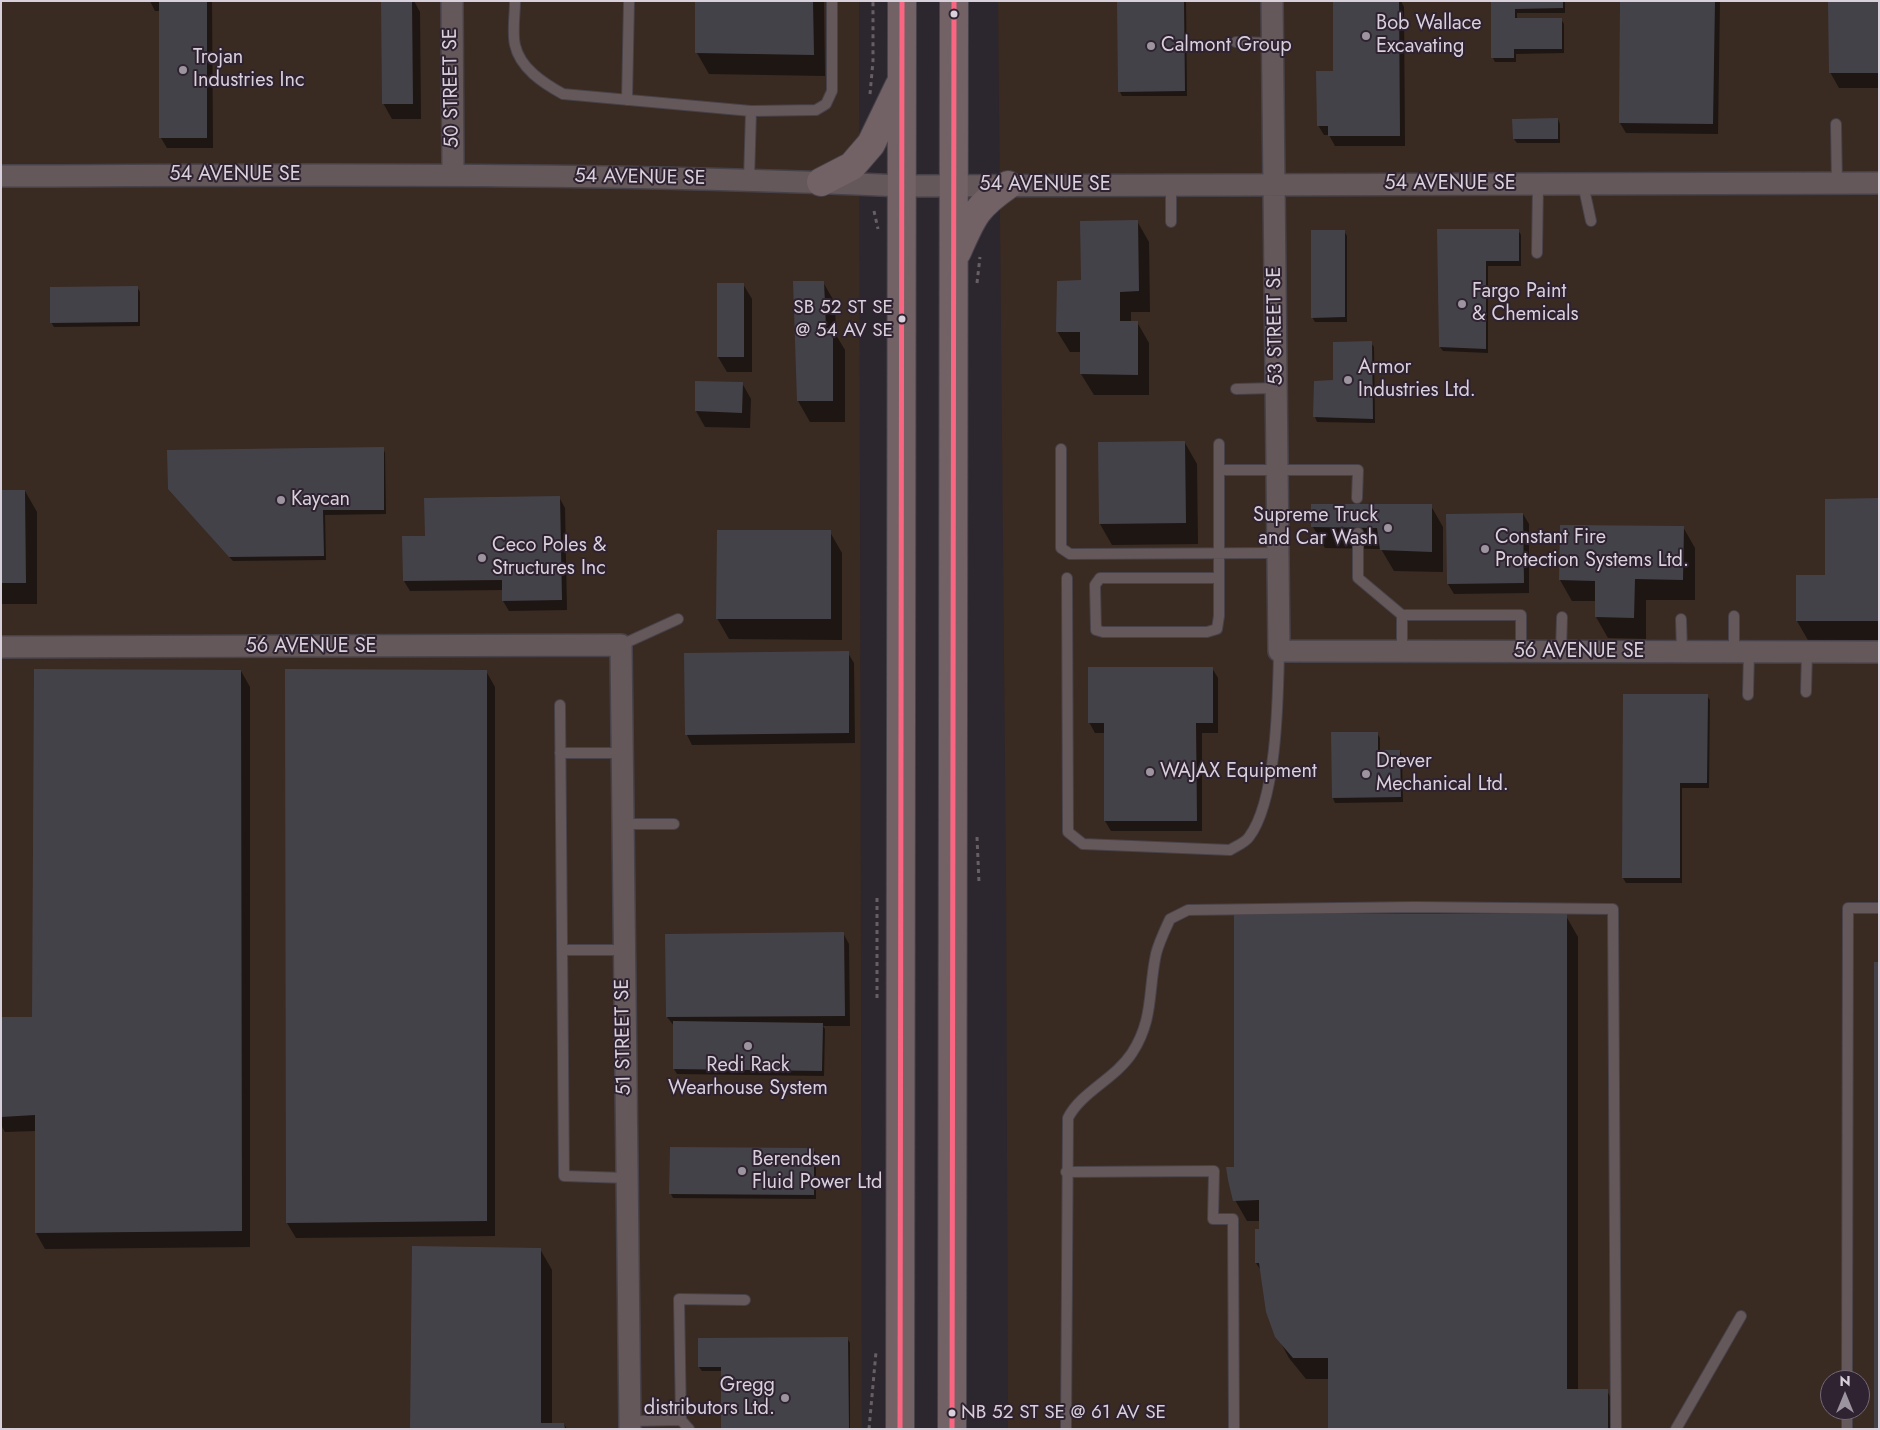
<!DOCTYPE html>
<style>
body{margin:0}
#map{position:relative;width:1880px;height:1430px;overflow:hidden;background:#2c262e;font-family:Jost,sans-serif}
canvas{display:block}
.frame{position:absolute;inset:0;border:2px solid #d8d0da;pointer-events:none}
.north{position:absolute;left:1820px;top:1370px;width:50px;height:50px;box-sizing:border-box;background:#2f2231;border:1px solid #736875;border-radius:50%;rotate:0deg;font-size:14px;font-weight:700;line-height:20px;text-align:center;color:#d8d0da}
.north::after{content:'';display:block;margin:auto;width:18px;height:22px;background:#9c949e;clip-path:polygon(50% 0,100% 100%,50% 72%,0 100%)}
</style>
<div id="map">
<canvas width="1880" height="1430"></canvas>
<div class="frame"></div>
<div class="north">N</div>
</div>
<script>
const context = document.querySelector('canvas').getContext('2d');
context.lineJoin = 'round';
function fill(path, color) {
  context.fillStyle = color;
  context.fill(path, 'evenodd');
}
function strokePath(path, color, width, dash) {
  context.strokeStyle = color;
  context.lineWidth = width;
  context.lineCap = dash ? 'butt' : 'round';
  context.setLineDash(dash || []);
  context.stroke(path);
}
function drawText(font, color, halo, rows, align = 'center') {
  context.font = font + ' Jost,sans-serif';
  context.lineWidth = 4;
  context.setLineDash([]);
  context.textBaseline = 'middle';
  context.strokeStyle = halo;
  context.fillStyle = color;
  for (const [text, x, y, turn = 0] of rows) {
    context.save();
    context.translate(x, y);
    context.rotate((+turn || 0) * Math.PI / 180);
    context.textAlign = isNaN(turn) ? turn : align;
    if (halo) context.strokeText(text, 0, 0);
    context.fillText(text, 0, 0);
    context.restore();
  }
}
const industrial = new Path2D(`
 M1,1H859L862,1429H1Z
 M998,1H1879V1429H1008L1006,883ZM1830,1380H1860V1410H1830Z`);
const shadow = new Path2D(`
 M150,1H212L213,148H167L161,138L160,11H155Z
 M382,1H414L420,12L421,119H392L383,103Z
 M697,1H824L825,76L709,74L697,53Z
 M1119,1H1186L1187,96H1122L1120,92Z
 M1334,1H1401L1404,7L1405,146H1335L1329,135H1324L1318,125L1334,73Z
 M1492,1H1565V13H1517V19H1561L1564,24V53L1516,54V62H1495L1493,58Z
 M1621,1H1720L1718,134L1626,133L1620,123Z
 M1879,1V88H1839L1830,72Z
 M1558,119L1560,124V143H1517L1514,139Z
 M1137,221L1149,242L1150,312H1131V322H1137L1149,343V395H1094L1081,374V352H1070L1057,331Z
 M1518,230L1521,235V266H1488V353L1443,351L1440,347L1438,231Z
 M1344,231L1347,236V322H1315L1312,317Z
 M823,282L835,303L836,335L845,350V422H810L798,401Z
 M743,284L752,299V372H727L718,357Z
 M137,287L140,292V326L54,327L51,322Z
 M1371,343L1374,347L1375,423L1317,422L1315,417V382L1334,381Z
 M697,382L742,383L751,399L750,428L705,427L696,411Z
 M1185,443L1197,464L1198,544L1112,545L1100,524Z
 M383,448L385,453L386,514L325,515L326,560L233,561L169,489Z
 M1,491H25L37,512V604H1Z
 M559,497L565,508L567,610L509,611L503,601V590L410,591L404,581L426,537Z
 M1879,499V641L1809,642L1797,621Z
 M1431,506L1443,527V572L1394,571L1381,549L1325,548L1313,527Z
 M1523,514L1529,524V593L1454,594L1448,584Z
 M1683,527L1695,548V600H1646V639L1608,638L1596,617L1597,601H1572L1560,580Z
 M830,532L842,553V640L729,639L717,618Z
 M848,653L854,663L855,743L692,745L687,735Z
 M1212,668L1218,678V733H1202V831H1111L1105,821V733H1095L1089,722Z
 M241,671L250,687V1247L45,1249L36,1233V1131L5,1132L1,1125V1019L33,1018Z
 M486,671L495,687V1236L296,1238L287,1223Z
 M1624,695L1707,696L1710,700L1709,788H1682V883H1626L1623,878Z
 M1377,733L1380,738V751H1400L1402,756L1403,802L1335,803L1333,798Z
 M1566,916L1578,937V1391H1607L1619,1412V1429H1329V1379H1306L1289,1358L1277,1336L1262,1272L1256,1263L1260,1221H1247L1235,1200V1168Z
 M843,933L849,944L850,1026H823L825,1029L824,1076L677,1074L674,1069L675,1027L667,1017L666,935Z
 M813,1149L816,1154V1199L673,1198L671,1194Z
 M540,1249L552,1270V1424H564L567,1429H411Z
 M847,1338L850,1343V1429H723L722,1371H702L699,1367Z`);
const building = new Path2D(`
 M159,1H207V138H159Z
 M381,1H412L413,104H382Z
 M695,1H813L814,55L695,53Z
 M1117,1H1184L1185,91L1118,92Z
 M1333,1H1399L1400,136H1328V126H1317L1316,71H1333Z
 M1491,1H1563V8L1515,9V18H1562V49H1514V58H1491Z
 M1620,1H1715L1713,124L1619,123Z
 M1828,1H1879V73H1829Z
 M1558,118V139H1513L1512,119Z
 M1138,220L1139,291L1120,292V321H1138V375L1080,374V332H1056L1057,281L1081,280L1080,221Z
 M1437,229H1519V261H1486V349L1439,347Z
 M1311,230H1345V317L1311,318Z
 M793,281H824L826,328H833V401H797Z
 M717,283H744V357H717Z
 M138,286V322L50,323V287Z
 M1372,341L1373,419L1313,417L1314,381L1333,380V342Z
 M695,381L743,382L742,413L695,411Z
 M1185,441L1186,523L1099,524L1098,442Z
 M384,447V510H323L324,556L229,557L168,489L167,450Z
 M1,490H25L26,583H1Z
 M560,496L562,600L502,601V580L403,581L402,536H425L424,498Z
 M1879,498V621H1796V575H1825V499Z
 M1311,504H1432V552L1380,550L1377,528L1311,527Z
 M1523,513L1524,583L1447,584L1446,514Z
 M1560,525L1684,526L1683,580L1635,579L1634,618L1595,617V581L1559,580Z
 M717,530H831V619H716Z
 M849,651V733L685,735L684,653Z
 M1088,667H1213V723H1196L1197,821H1104V723H1088Z
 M34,669L241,670L242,1231L35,1233V1115L1,1117V1017H32Z
 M285,669L487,670V1221L286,1223Z
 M1623,694H1708L1707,783H1680V878H1622Z
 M1331,732H1378V750H1400L1401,797L1332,798Z
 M1234,914H1567V1389H1608V1429H1328V1358H1293L1275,1337L1266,1312L1259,1263H1255V1229H1259V1200L1233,1201L1228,1180L1226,1167H1234Z
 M844,932L845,1016L666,1017L665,934Z
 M1874,962H1879V1429H1874Z
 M673,1021L823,1023L822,1071L673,1069Z
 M670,1147L814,1148V1195L669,1194Z
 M412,1246L541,1248V1423H564L565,1429H410Z
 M848,1337L849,1429H721V1367H698V1338Z`);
const path = new Path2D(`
 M870,94L873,61V1
 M874,211L878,229
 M977,283L980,257
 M977,837L979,883
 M877,998V897
 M869,1429L876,1352`);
const lane = new Path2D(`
 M515,1C515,15 512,32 515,45C520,68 543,83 563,94L751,111
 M1236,42L1273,43
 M627,100L629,1
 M1836,124L1837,184
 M749,180L751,111L816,110L826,104L832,91V1
 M1583,184L1591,221
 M1171,222V185
 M1537,253L1538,184
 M1236,389L1276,388
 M1061,449V548L1070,554L1278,553
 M1219,470H1358L1357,498
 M1358,533V578L1402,615H1521V651
 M1067,578L1068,832L1083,844L1230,850C1236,846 1245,843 1249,837C1277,800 1278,698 1279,651
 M1219,578H1100L1095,585L1096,630L1103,632H1207L1217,629L1219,616V444
 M1681,619L1682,652
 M621,645L678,619
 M1402,651V615
 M1561,651L1562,617
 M1734,652V616
 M1806,692L1807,652
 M1748,695L1749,652
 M560,705L564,1176L627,1178
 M560,753H622
 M622,824H674
 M562,950H623
 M1066,1172L1214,1171L1213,1219H1233L1234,1429
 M1847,1380L1848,908H1879
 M681,1420L679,1299L745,1300
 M630,1421L681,1420L689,1429
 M1066,1429L1068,1118C1081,1092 1115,1079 1132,1053C1154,1019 1148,991 1156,954C1159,942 1165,930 1170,919L1188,910L1415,907L1613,909L1616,1429
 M1676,1429L1741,1316
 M1847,1429V1410`);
const street = new Path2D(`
 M452,1L453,174
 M1272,1L1279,651L1879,652
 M1,176C302,175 602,172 902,186L1879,183
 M1,647L621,645L630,1429`);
const secondary = new Path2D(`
 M821,182L852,166L871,144L899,86
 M957,252C973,216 975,208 1008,185
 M900,1429L902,1
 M952,1429L954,1`);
const bus1 = new Path2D(`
 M900,1429L902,1
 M952,1429L954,1`);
const markers = [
 [954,14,4.5,"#d8d0da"],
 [1366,36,5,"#9c949e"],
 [1151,46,5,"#9c949e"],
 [183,70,5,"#9c949e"],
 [1462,304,5,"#9c949e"],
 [902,319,4.5,"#d8d0da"],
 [1348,380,5,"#9c949e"],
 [281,500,5,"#9c949e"],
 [1388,528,5,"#9c949e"],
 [1485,549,5,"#9c949e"],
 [482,558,5,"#9c949e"],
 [1150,772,5,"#9c949e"],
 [1366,774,5,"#9c949e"],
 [748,1046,5,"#9c949e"],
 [742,1171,5,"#9c949e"],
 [785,1398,5,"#9c949e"],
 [952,1413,4.5,"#d8d0da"]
];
const busNames = [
 ["SB 52 ST SE",893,308],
 ["@ 54 AV SE",893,331],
 ["NB 52 ST SE @ 61 AV SE",961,1413,"left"]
];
const poiNames = [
 ["Bob Wallace",1376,24],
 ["Excavating",1376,47],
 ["Calmont Group",1161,46],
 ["Trojan",193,58],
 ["Industries Inc",193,81],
 ["Fargo Paint",1472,292],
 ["& Chemicals",1472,315],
 ["Armor",1358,368],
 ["Industries Ltd.",1358,391],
 ["Kaycan",291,500],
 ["Supreme Truck",1378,516,"right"],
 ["and Car Wash",1378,539,"right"],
 ["Constant Fire",1495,538],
 ["Protection Systems Ltd.",1495,561],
 ["Ceco Poles &",492,546],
 ["Structures Inc",492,569],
 ["Drever",1376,762],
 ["Mechanical Ltd.",1376,785],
 ["WAJAX Equipment",1160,772],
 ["Redi Rack",748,1066,"center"],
 ["Wearhouse System",748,1089,"center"],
 ["Berendsen",752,1160],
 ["Fluid Power Ltd",752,1183],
 ["Gregg",775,1386,"right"],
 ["distributors Ltd.",775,1409,"right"]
];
const streetNames = [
 ["50 STREET SE",452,88,-91],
 ["54 AVENUE SE",235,175],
 ["54 AVENUE SE",640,178,1],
 ["54 AVENUE SE",1450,184],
 ["54 AVENUE SE",1045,185],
 ["53 STREET SE",1276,326,-91],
 ["56 AVENUE SE",311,647],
 ["56 AVENUE SE",1579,652],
 ["51 STREET SE",624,1037,-91]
];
fill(industrial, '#392a22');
fill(shadow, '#0007');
fill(building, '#444249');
strokePath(lane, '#474249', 12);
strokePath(street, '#474249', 24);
strokePath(secondary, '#474249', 30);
strokePath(path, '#685f63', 3, [4, 4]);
strokePath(lane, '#65585a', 10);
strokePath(street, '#65585a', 21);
strokePath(secondary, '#736265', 28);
strokePath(bus1, '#fa6682', 5);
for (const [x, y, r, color] of markers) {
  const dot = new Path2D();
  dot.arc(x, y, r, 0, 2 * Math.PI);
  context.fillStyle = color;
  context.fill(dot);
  strokePath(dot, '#2f2231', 2);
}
drawText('19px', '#d8d0da', '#2f2231', busNames, 'right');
drawText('20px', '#d8d0da', '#2f2231', poiNames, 'left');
drawText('20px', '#d8d0da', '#2f2231', streetNames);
</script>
